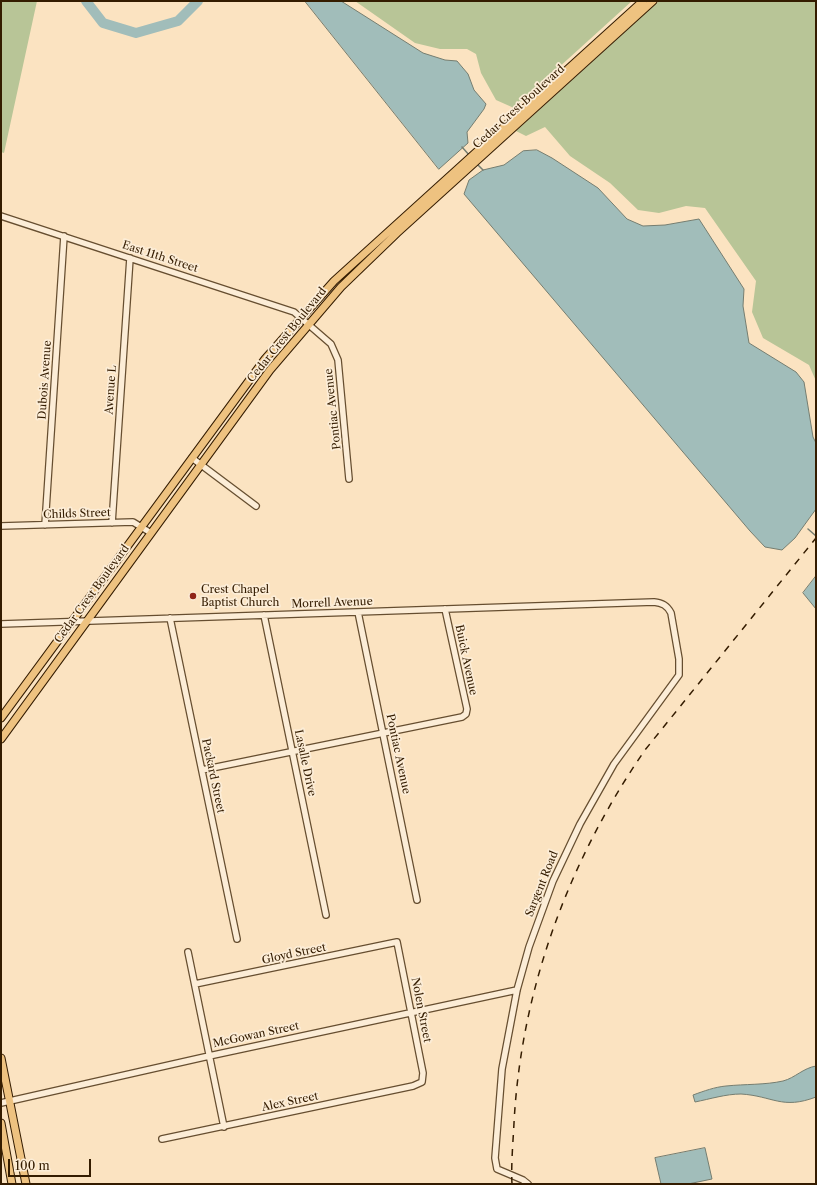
<!DOCTYPE html>
<style>
body{margin:0}
#map{position:relative;width:817px;height:1185px;overflow:hidden;background:#fbe3c1;font-family:"Libre Caslon Text",serif}
canvas{display:block}
.frame{position:absolute;inset:0;border:2px solid #341c00;pointer-events:none}
.scale{position:absolute;left:8px;top:1159px;width:83px;height:18px;box-sizing:border-box;border:2px solid #341c00;border-top:0;padding-left:5px;font-size:12px;line-height:14px;white-space:nowrap;color:#341c00;-webkit-text-stroke:3px #fcedd7;paint-order:stroke}
</style>
<div id="map">
<canvas width="817" height="1185"></canvas>
<div class="frame"></div>
<div class="scale">100 m</div>
</div>
<script>
const context = document.querySelector('canvas').getContext('2d');
context.lineJoin = 'round';
function fill(path, color) {
  context.fillStyle = color;
  context.fill(path, 'evenodd');
}
function strokePath(path, color, width, dash) {
  context.strokeStyle = color;
  context.lineWidth = width;
  context.lineCap = dash ? 'butt' : 'round';
  context.setLineDash(dash || []);
  context.stroke(path);
}
function drawText(font, color, halo, rows, align = 'center') {
  context.font = font + ' "Libre Caslon Text",serif';
  context.lineWidth = 3.5;
  context.setLineDash([]);
  context.textBaseline = 'middle';
  context.strokeStyle = halo;
  context.fillStyle = color;
  for (const [text, x, y, turn = 0] of rows) {
    context.save();
    context.translate(x, y);
    context.rotate((+turn || 0) * Math.PI / 180);
    context.textAlign = isNaN(turn) ? turn : align;
    if (halo) context.strokeText(text, 0, 0);
    context.fillText(text, 0, 0);
    context.restore();
  }
}
const green = new Path2D(`
 M1,1H37L4,153L1,152Z
 M355,1H632L514,108L496,100L481,73L476,54L467,49H440L415,43Z
 M659,1H816V381L809,365L763,338L752,312L756,281L705,208L686,206L659,213L638,210L610,183L570,156L545,127L526,136L516,131Z`);
const water = new Path2D(`
 M305,1H341L423,53L445,60L457,61L468,74L474,90L486,104L484,109L467,132L468,143L439,169Z
 M537,150L552,158L598,188L627,219L643,226L665,225L699,219L744,289L743,306L749,343L796,372L804,382L813,437L816,443V509L795,538L782,550L765,547L750,531L464,194L469,180L483,170L504,165L523,151Z
 M816,576V609L803,593Z
 M816,1066V1097C782,1110 773,1096 741,1094C726,1094 710,1099 695,1102L693,1095C704,1091 715,1087 726,1086C745,1084 765,1085 783,1081C795,1078 803,1068 816,1066Z
 M705,1148L712,1179L688,1184H661L655,1158Z`);
const stream = new Path2D(`
 M462,147L470,156
 M477,164L483,170
 M808,529L816,536`);
const river = new Path2D(`
 M86,1L103,23L136,33L178,21L198,1`);
const minor = new Path2D(`
 M1,216L294,312L331,344L338,360L349,479
 M192,458L256,506
 M112,523L130,258
 M45,525L64,236
 M1,526L133,522L151,533
 M358,612L417,900
 M264,615L326,915
 M170,618L237,939
 M1,624L654,602C662,603 667,605 671,613L679,659V675L614,764L580,824L553,881L529,947L517,990L502,1069L495,1158L497,1169L523,1180L528,1184
 M202,770L462,717L466,714L467,709L445,609
 M188,952L224,1127
 M1,1103L209,1056L517,990
 M162,1139L413,1086L422,1082L423,1073L397,942L195,984`);
const major = new Path2D(`
 M1,718L265,359L334,281L643,1
 M1,739L270,370L341,287L397,233L653,1
 M1,1058L26,1184
 M1,1123L12,1184`);
const rail = new Path2D(`
 M512,1184C511,1164 513,1143 514,1123C521,989 569,860 645,750L816,538`);
const markers = [
 [193,596,4,"#8f2418"]
];
const streetNames = [
 ["Cedar Crest Boulevard",519,107,-42],
 ["East 11th Street",160,257,18],
 ["Cedar Crest Boulevard",287,335,-51],
 ["Dubois Avenue",45,380,-86],
 ["Avenue L",111,390,-86],
 ["Pontiac Avenue",333,409,-96],
 ["Childs Street",77,514,-2],
 ["Cedar Crest Boulevard",92,594,-54],
 ["Morrell Avenue",332,603,-2],
 ["Buick Avenue",466,660,78],
 ["Pontiac Avenue",398,754,78],
 ["Lasalle Drive",305,763,78],
 ["Packard Street",213,776,78],
 ["Sargent Road",542,884,-68],
 ["Gloyd Street",294,954,-12],
 ["Nolen Street",421,1010,79],
 ["McGowan Street",256,1035,-12],
 ["Alex Street",290,1102,-12]
];
const poiNames = [
 ["Crest Chapel",201,590],
 ["Baptist Church",201,603]
];
fill(green, '#b8c597');
fill(water, '#a1bdba');
strokePath(water, '#757d70', 1);
strokePath(stream, '#757d70', 1.5);
strokePath(river, '#a1bdba', 10);
strokePath(minor, '#664e30', 8);
strokePath(major, '#341c00', 9);
strokePath(minor, '#fcedd7', 5.5);
strokePath(major, '#eec280', 7);
strokePath(rail, '#341c00', 1.5, [7, 7]);
for (const [x, y, r, color] of markers) {
  const dot = new Path2D();
  dot.arc(x, y, r, 0, 2 * Math.PI);
  context.fillStyle = color;
  context.fill(dot);
  strokePath(dot, '#fcedd7', 1.5);
}
drawText('11px', '#341c00', '#fcedd7', streetNames);
drawText('11px', '#341c00', '#fcedd7', poiNames, 'left');
</script>
